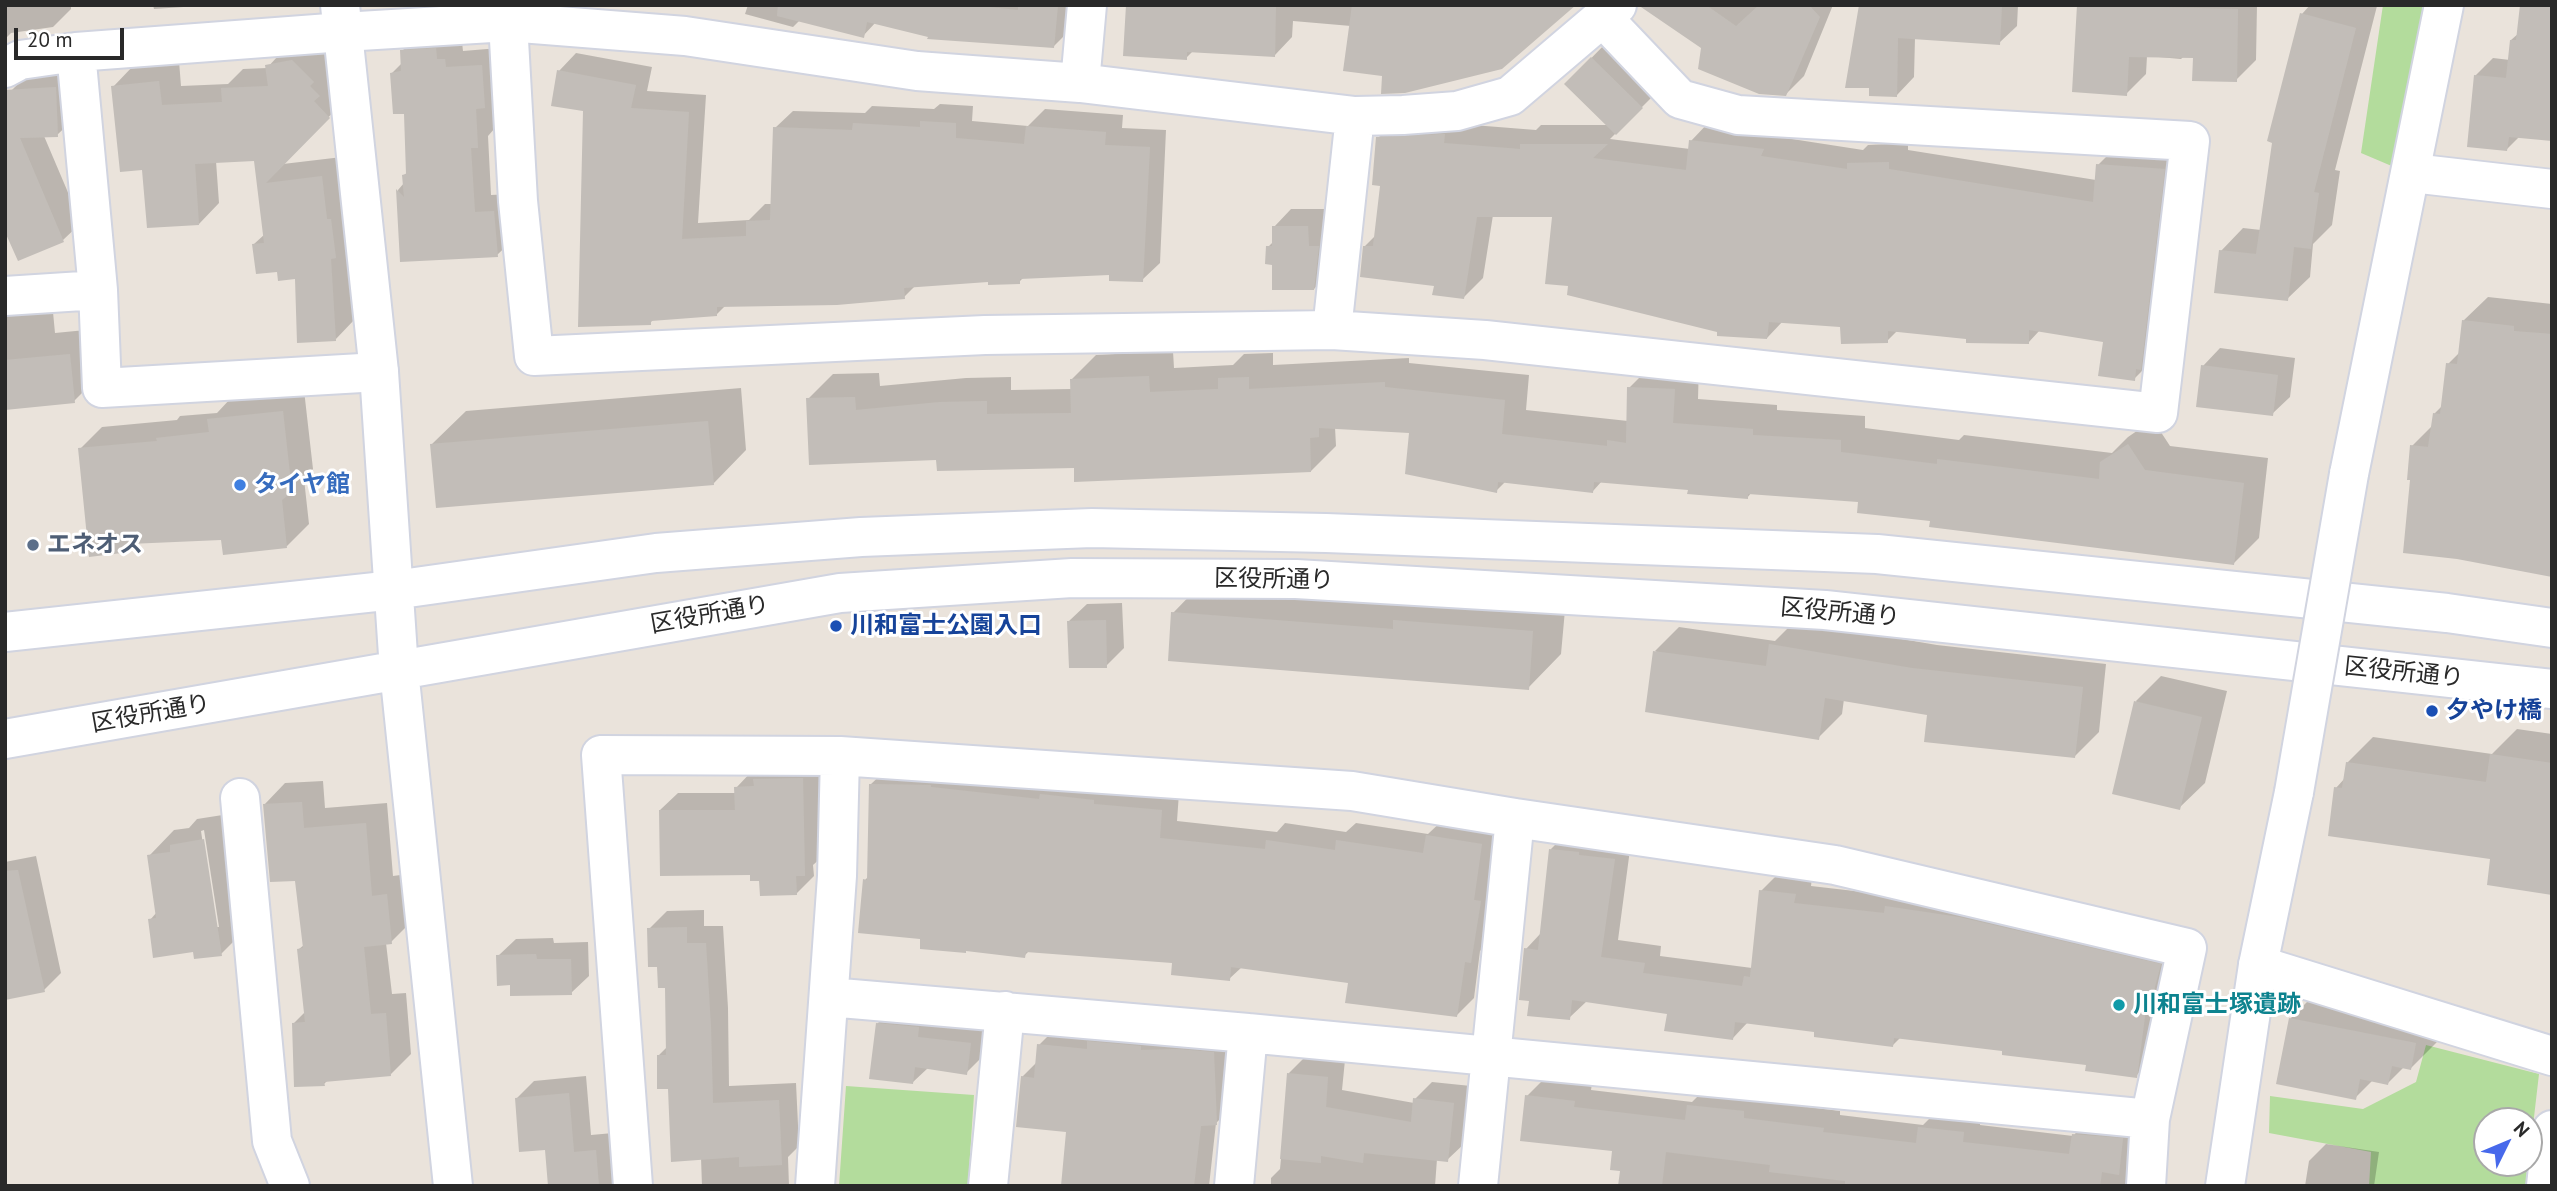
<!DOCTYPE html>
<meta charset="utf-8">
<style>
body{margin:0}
#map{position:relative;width:2557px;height:1191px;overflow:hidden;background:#eae3db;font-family:"PT Sans",sans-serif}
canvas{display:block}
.frame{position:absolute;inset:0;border:7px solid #292929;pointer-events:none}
.north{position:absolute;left:2473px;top:1107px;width:70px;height:70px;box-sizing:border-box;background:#fff;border:2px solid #a9a9a9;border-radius:50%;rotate:47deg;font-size:19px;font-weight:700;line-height:28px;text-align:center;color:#292929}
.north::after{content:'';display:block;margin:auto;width:24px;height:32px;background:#4769eb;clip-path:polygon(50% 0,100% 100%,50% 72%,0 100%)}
.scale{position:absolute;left:14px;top:28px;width:110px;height:32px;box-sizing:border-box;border:4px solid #292929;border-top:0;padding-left:9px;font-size:21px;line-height:24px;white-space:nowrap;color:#292929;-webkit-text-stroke:5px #fff;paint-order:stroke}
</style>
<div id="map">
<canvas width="2557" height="1191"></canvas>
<div class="frame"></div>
<div class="north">N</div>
<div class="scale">20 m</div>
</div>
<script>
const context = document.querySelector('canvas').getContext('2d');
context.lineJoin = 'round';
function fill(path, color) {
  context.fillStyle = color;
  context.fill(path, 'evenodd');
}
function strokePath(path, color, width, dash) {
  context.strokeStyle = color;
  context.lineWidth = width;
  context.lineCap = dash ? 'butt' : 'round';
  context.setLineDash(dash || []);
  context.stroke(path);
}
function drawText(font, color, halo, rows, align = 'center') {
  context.font = font + ' "PT Sans","Noto Sans JP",sans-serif';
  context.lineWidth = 6;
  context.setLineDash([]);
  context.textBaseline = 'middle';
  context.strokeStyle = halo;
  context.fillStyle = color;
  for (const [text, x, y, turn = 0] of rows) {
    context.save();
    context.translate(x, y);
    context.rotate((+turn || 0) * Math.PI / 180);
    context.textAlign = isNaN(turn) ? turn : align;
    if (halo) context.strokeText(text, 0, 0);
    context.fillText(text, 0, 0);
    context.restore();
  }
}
const green = new Path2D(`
 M2383,5H2425L2394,167L2361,153Z
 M2426,1045L2539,1074L2526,1186H2369L2371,1152L2269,1133L2270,1096L2363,1109L2416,1082ZM2487,1121H2529V1163H2487Z
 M846,1086L974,1095L968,1186H839Z`);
const shadow = new Path2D(`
 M5,5H71V9L53,27L11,33L5,39Z
 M153,5H213L154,9Z
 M748,5H1073L1071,29L1054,46L930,36L876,22L863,36L800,20L793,27L745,14Z
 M1127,5H1574L1384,75L1351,26L1293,21L1292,37L1275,55L1193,51L1186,58Z
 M1660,5H1833L1804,76L1786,94L1702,47Z
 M1861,5H2018L2017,26L1999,43L1915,38L1914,77L1897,95Z
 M2079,5H2257L2256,60L2236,80L2194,57L2184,56L2181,59L2147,56L2146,74L2126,94Z
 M2310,5L2377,6L2335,170L2340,171L2332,225L2313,244L2310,277L2287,299L2221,251L2243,228L2261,230L2302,14Z
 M2519,33V137L2507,149L2475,76L2493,58L2510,60L2511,40Z
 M419,34L462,42L463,51L499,48L495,128L488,136L491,195L511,194L515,238L497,255L402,260L398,190L404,183V175L408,172L405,112L392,73L403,62L402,51Z
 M1609,40L1659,90L1610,139L1690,149L1691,141L1710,121L1782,130L1779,137L1863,150L1868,145L1908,143V150L2096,180L2098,165L2117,146L2183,150L2153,360L2134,379L2105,341L2040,330L2028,343L1898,330L1887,341L1842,325L1783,321L1767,338L1719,331L1570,285L1554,215H1493L1483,278L1464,297L1436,285L1365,246L1376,235L1382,185L1378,138L1397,119L1536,130L1541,125H1608L1566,84Z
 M312,41L332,61L348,97L283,164L342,157L355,319L335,340L297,277L278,270L254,244L265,234L256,159L216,161L219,203L199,224L144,168L113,87L133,66L179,61L181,86L228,84L243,69L267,68L287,46Z
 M576,53L652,67L647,91L706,95L698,223L749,220L765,204H772L775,128L793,111L865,113L872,106L934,109L940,104L973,106L972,121L1028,126L1045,109L1123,115L1122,128L1166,130L1160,263L1142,280L1110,273L1024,277L1019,282L990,281L916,285L904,297L726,305L716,315L654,319L650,323L585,110L559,71Z
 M73,70L75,118L57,135L44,136L81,223L63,240L19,259L12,90L30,72Z
 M1291,209H1325L1331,271L1314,289L1274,264L1268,247L1274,241V227Z
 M51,291L55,333L96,329L100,375L74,401L5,408V293Z
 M2488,297L2552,304V575L2412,478V446L2433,425L2434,414L2443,405L2448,364L2460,352L2463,321Z
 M2220,348L2295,358L2290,397L2272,414L2203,366Z
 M1173,351L1174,368L1233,365L1244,354L1273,353V365L1409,358V363L1529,375L1526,410L1628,421L1629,388L1654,363L1699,364L1698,399L1777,405V410L1865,416V428L1959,440L1964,435L2112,453L2128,437L2153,420L2170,446L2268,458L2259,538L2234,563L1932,519L1860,500L1752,492L1747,498L1690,489L1602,481L1593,491L1506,481L1496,491L1411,431L1335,427L1336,446L1311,471L1075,467L938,458L808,399L833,374L879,373L880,386L966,378L1011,377V390L1072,389L1071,380L1096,355Z
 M741,388L746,450L713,484L432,444L466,411Z
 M304,390L313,469L304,479L309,524L287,546L223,538L137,542L129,550L80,449L102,427L177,420L180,416L217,413L231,398Z
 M1206,579L1566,599L1561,654L1528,688L1173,613Z
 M1122,603L1124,648L1106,666L1069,621L1087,604Z
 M1795,621L1937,645L2106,664L2099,732L2075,756L1929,714L1844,699L1842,714L1818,738L1655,651L1679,627L1775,641Z
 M2161,676L2227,691L2205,783L2179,808L2136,701Z
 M2517,729L2552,734V893L2492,857L2336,788L2345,778L2347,763L2373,737L2492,754Z
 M820,761L822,857L813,865L814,876L796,894L761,879L660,810L678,793H736V788L753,770Z
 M888,768L1179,793L1177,821L1277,832L1285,823L1346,832L1356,823L1428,834L1445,818L1499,827L1488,944L1480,951L1474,998L1457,1015L1349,981L1242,967L1229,979L1174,962L1029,951L1024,956L922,937L865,880L869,876L870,785Z
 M323,781L325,808L387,803L393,876L408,874L412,921L391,942L386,943L392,994L406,993L411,1054L390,1075L328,1080L324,1084L294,1023L306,1011L299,949L304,945L297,879L264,805L285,783Z
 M229,814L247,928L221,954L194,950L150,920L157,912L149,856L174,830L189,828L197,819ZM204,830L219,927H215L201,831Z
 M1568,832L1631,842L1618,940L1661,946L1660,956L1752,968L1761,891L1778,874L1812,877L1811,886L1898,896L2177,947L2153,1058L2136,1076L2087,1064L2004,1050L1901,1037L1893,1045L1816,1030L1748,1022L1733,1038L1669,1013L1587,1001L1569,1018L1531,1000L1526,949L1541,933L1551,849Z
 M36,856L61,973L44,990L5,998V862Z
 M704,910V926H723L728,1008L729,1086L796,1083L799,1146L788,1157L789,1186H702L701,1158L669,1087L658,1056L668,1046L667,986L649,929L667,911Z
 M553,938L554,943L588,942L589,976L571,993L512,984L498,956L516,939Z
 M2316,993L2441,1017L2437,1042L2411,1068L2404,1067L2388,1083L2373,1080L2355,1098L2290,1019Z
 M892,1009L985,1029L981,1058L966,1073L928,1068L913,1082L877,1024Z
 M1057,1027L1231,1035L1234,1106L1216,1123L1209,1186H1062L1068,1131L1022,1077L1037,1062L1039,1045Z
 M1306,1056L1345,1060L1342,1090L1414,1103L1415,1099L1432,1082L1471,1086L1465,1143L1447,1160L1437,1159L1435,1186H1271V1178L1280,1169L1289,1073Z
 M586,1076L591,1135L613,1133L617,1186H550L547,1148L517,1098L534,1081Z
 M1545,1078L1592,1084L1591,1090L1692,1102L1706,1088L1761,1094L1760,1101L1840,1111V1115L1923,1125L1937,1111L1981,1115L1980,1125L2073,1136L2091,1117L2140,1121L2131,1186H1620L1622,1170L1614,1150L1527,1096Z
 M2326,1144L2379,1152L2374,1186H2305L2309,1161Z`);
const building = new Path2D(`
 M778,5H969L1018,10V5H1058L1054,48L927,39L928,37L867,22L864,38L777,16Z
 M1126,5H1276L1275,57L1187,52V60L1123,56Z
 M1352,5H1576L1502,69L1405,93L1381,94L1382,76L1343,71Z
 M1638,5H1706L1736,26L1759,5H1809L1820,17L1786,96L1759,94L1698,69L1701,48Z
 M1859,5H2002L2000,45L1898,38L1897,97L1869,96V88H1845Z
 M2077,5L2238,9L2237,82L2192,81L2193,58L2129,57L2127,96L2072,92Z
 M2520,5H2552V141L2509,137L2507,151L2467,147L2474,75L2506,78L2510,40H2516Z
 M2300,13L2356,28L2314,192L2319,193L2311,249L2294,247L2288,301L2214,293L2219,250L2256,254L2272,143L2267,141Z
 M436,48L437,59H445L446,67L482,65L485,108L476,109L478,148H471L475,212L494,211L498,257L400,262L396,189L404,197L402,175L406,174L404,114H393L390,73L401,71L400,50Z
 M1591,57L1643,108L1616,135L1564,84Z
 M292,60L314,82L310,86L320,96L314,101L330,118L266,183L322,176L327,219H331L336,258L331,259L336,341L297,343L295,279L278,281L277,272L256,274L252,244L264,243L254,161L195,164L199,225L147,228L142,170L120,172L111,86L159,81L162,105L222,102L221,88L268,86L265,65Z
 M557,70L636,85L631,108L689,112L682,239L746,236V221L770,220L773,127L852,130L853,123L920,127V121L956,123V138L1024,144L1026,126L1106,132L1105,145L1150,147L1143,282L1109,281V275L1020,279V284L988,285V282L904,288L905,299L837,305L717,307V316L651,321V325L578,327L583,111L551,106Z
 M56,87L58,137L20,138L64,242L18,261L5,232V90Z
 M1442,134H1445L1444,143L1520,149V144H1608L1593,158L1686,170L1689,140L1764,149L1761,156L1847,169V163L1889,162V169L2093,202L2096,164L2165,169L2141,370L2136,369L2135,381L2098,376L2103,342L2029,330V344L1966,343V339L1888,331V343L1841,344L1840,327L1769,322L1767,339L1717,336V332L1567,295L1568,286L1545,284L1552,217H1477L1464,299L1432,295L1434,286L1360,277L1363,246H1373L1380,186L1372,185L1376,137Z
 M1272,226H1308L1309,246H1319L1314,290H1272V265L1265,264L1266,246H1272Z
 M2462,320L2514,326V331L2552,334V577L2457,559L2403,553L2410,480H2407L2410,445L2428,447L2433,413L2440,414L2446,363L2457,364Z
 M70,354L75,403L5,410V360Z
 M2201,365L2278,375L2273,416L2196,407Z
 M1149,376L1150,392L1218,389V378L1249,377V389L1385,382V387L1505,400L1502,434L1607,446V440L1626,443L1627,387L1675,389L1673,423L1753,429V435L1841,440V452L1937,464V459L2099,479L2100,462L2128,444L2145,470L2244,483L2234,565L1929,527L1930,521L1857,513L1858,502L1748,494V499L1687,494L1688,490L1594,482L1593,493L1498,482L1497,493L1405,474L1409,433L1319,428V437L1310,438L1311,472L1074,482V468L937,471L936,460L809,465L806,398L855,397L856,410L940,402L987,401V414L1071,413L1070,379Z
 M283,411L292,492L282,500L287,548L223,555L221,540L129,544L130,552L89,557L78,448L157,441L156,438L209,432L207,419Z
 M708,421L714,485L436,508L430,444Z
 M1171,612L1393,629V620L1533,631L1529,690L1168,661Z
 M1106,620L1107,668H1069L1067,621Z
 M1769,644L1912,668L2083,687L2075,758L1924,742L1927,715L1825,698L1819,740L1645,712L1653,651L1766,666Z
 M2134,701L2202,717L2180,810L2112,794Z
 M2490,754L2552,763V895L2487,885L2490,859L2328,836L2334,787L2342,788L2346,762L2486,782Z
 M803,778L805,876H796L797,895L760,896L759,881H750V875L660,876L659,810H735L734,787L754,786L753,779Z
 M869,784L931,785V787L1039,799L1040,794L1094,800V804L1162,810L1160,838L1265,849L1266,840L1335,850L1336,840L1423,853L1426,835L1482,844L1474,900L1481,901L1471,963L1465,962L1457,1017L1345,1003L1348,983L1231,967L1230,981L1171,975L1172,963L1026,952L1025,958L966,951V953L920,949V939L858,933L863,879L867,880Z
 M302,802L304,828L366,823L372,896L387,894L392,944L364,947L371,1014L386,1013L391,1076L324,1082L325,1086L294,1087L292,1023L305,1022L297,949L303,948L295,881L270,882L263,804Z
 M204,839L222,956L194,959L193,952L153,958L148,919L156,918L147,855L170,852V845Z
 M1549,849L1579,852V855L1615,859L1601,957L1645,963L1643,973L1742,986L1744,976L1750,977L1759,890L1796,894L1794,903L1884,913L1885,906L1959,917L2161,964L2151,1002L2147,1001L2137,1078L2085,1071L2086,1065L2002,1055V1051L1894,1038L1893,1047L1814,1037V1032L1735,1022L1733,1040L1664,1031L1667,1014L1572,1000L1570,1020L1527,1016L1529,1001L1519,1000L1524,948L1538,950Z
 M18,870L45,992L5,1000V871Z
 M687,927V943H706L711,1027L713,1103L779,1100L782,1165L739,1167V1157L671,1162L668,1089H657V1055H666L665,988H658L657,967H648L647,928Z
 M536,954L537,959H571L572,995L510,996V985L497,986L496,955Z
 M2289,1018L2416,1043L2411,1070L2392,1066L2388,1085L2360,1079L2356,1100L2276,1084Z
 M876,1023L919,1027L918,1037L971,1043L967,1075L915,1067L913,1084L869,1079Z
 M1087,1041L1141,1046V1050L1177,1049L1214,1052L1217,1125L1201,1126L1194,1186H1061L1066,1132L1016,1127L1021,1076L1034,1078L1037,1044L1087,1049Z
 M1287,1073L1328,1077L1326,1107L1411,1122L1413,1098L1454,1103L1448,1162L1364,1153L1363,1163L1321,1156V1163L1280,1159Z
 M569,1093L574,1152L596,1150L599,1186H548L545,1150L519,1152L515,1098Z
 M1525,1095L1575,1101L1574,1107L1685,1120L1687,1105L1744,1111V1118L1824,1128L1823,1132L1916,1143L1918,1127L1964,1132L1963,1142L2069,1154L2072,1134L2123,1138L2119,1175L2102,1172L2100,1186H1845V1181L1769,1172L1770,1165L1666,1152L1662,1186H1618L1620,1171L1610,1170L1612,1151L1520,1141Z`);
const minor = new Path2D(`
 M508,22L518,201L534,356L985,335L1332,330L1485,340L2158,413L2190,141L1738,115L1680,99L1603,18
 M76,52L98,290L102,388L379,372
 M5,68L20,60L76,52L343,32L508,22L685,36L917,71L1080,83L1355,116L1403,115L1457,111L1510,96L1617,5
 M1080,83L1087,5
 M2412,173L2552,189
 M5,296L98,290
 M1332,330L1355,116
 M240,798L272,1141L290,1186
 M2258,965L2552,1056
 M829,997L1248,1033L2150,1119
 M633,1186L601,755L840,756L1352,791L1515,818L1835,865L2187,948L2150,1119L2146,1186
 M815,1186L837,876L840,756
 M988,1186L1005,1011
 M1234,1186L1248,1033
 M1478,1186L1515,818
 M2546,1186L2552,1130`);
const tertiary = new Path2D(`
 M340,5L379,372L399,670L453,1186
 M2349,474L2444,5
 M5,632L394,590L656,553L861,537L1092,528L1326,533L1877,554L2447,613L2552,628
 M5,739L840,593L1072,578L1296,579L1825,610L2552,689
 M2225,1186L2258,965L2294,792`);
const tertiaryBridge = new Path2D(`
 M2294,792L2349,474`);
const markers = [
 [240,485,7,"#3f7fe0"],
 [33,545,7,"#5c6f8a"],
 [836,626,7,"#1a4fb4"],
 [2432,711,7,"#1a4fb4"],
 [2119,1005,7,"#0f9aa8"]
];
const shopNames = [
 ["タイヤ館",254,485]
];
const serviceNames = [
 ["エネオス",47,545]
];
const streetNames = [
 ["区役所通り",1274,580,1],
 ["区役所通り",1840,613,5],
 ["区役所通り",710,615,-10],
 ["区役所通り",2404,673,6],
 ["区役所通り",151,714,-10]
];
const transitNames = [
 ["川和富士公園入口",850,626],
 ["夕やけ橋",2446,711]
];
const cultureNames = [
 ["川和富士塚遺跡",2133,1005]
];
fill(green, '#b3dc9c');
fill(shadow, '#0003');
fill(building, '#c2bdb8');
strokePath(minor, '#d1d4e0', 42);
strokePath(tertiary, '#d1d4e0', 42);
strokePath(minor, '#fff', 38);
strokePath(tertiary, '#fff', 38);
strokePath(tertiaryBridge, '#d1d4e0', 42, []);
strokePath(tertiaryBridge, '#fff', 38);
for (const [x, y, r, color] of markers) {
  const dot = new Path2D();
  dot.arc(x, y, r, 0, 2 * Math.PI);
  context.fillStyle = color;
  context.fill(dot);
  strokePath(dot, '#fff', 2.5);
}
drawText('bold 24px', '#366cbe', '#fff', shopNames, 'left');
drawText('bold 24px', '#4e5e75', '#fff', serviceNames, 'left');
drawText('24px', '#292929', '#fff', streetNames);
drawText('bold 24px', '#164399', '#fff', transitNames, 'left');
drawText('bold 24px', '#0d838f', '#fff', cultureNames, 'left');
</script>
